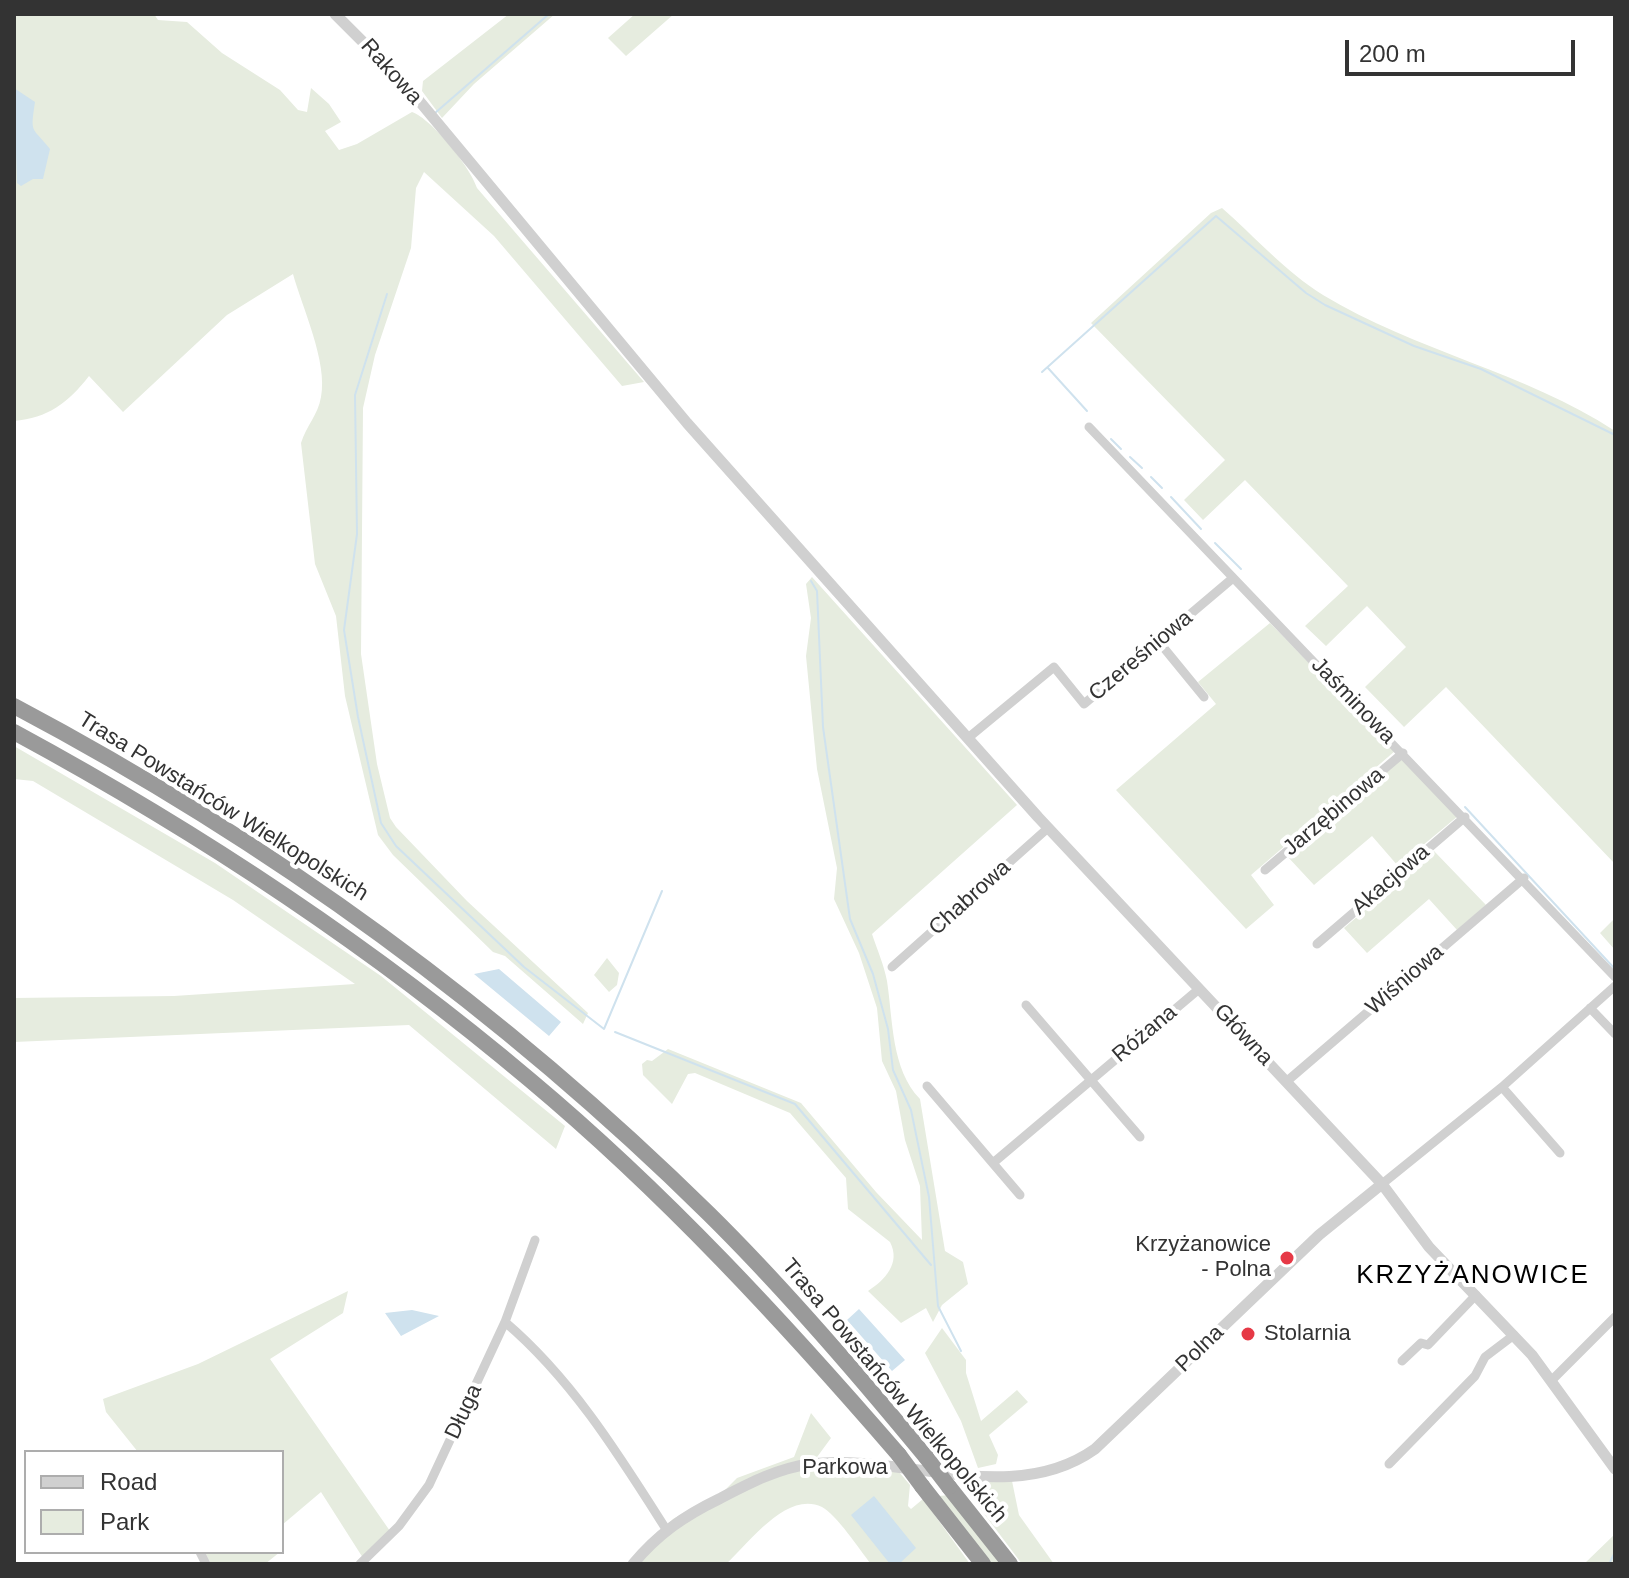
<!DOCTYPE html>
<meta charset="utf-8">
<style>
body{margin:0}
#map{position:relative;width:1629px;height:1578px;overflow:hidden;background:#fff;font-family:Helvetica,sans-serif}
canvas{display:block}
.frame{position:absolute;inset:0;border:16px solid #333;pointer-events:none}
.legend{position:absolute;left:24px;top:1450px;width:260px;height:104px;box-sizing:border-box;background:#fff;border:2px solid #adadad;margin:0;padding:10px 14px;list-style:none;font-size:24px;color:#333}
.legend li{display:flex;align-items:center;gap:16px;height:40px}
.legend b{width:40px;border:2px solid #adadad}
.scale{position:absolute;left:1345px;top:40px;width:230px;height:36px;box-sizing:border-box;border:4px solid #333;border-top:0;padding-left:10px;font-size:24px;line-height:28px;white-space:nowrap;color:#333;-webkit-text-stroke:6px #fff;paint-order:stroke}
</style>
<div id="map">
<canvas width="1629" height="1578"></canvas>
<div class="frame"></div>
<ul class="legend">
<li><b style="height:10px;background:#d0d0d0"></b>Road</li>
<li><b style="height:22px;background:#e6ecdf"></b>Park</li>
</ul>
<div class="scale">200 m</div>
</div>
<script>
const context = document.querySelector('canvas').getContext('2d');
context.lineJoin = 'round';
function fill(path, color) {
  context.fillStyle = color;
  context.fill(path, 'evenodd');
}
function strokePath(path, color, width, dash) {
  context.strokeStyle = color;
  context.lineWidth = width;
  context.lineCap = dash ? 'butt' : 'round';
  context.setLineDash(dash || []);
  context.stroke(path);
}
function drawText(font, color, halo, rows, align = 'center') {
  context.font = font + ' Helvetica,sans-serif';
  context.lineWidth = 8;
  context.setLineDash([]);
  context.textBaseline = 'middle';
  context.strokeStyle = halo;
  context.fillStyle = color;
  for (const [text, x, y, turn = 0] of rows) {
    context.save();
    context.translate(x, y);
    context.rotate((+turn || 0) * Math.PI / 180);
    context.textAlign = isNaN(turn) ? turn : align;
    if (halo) context.strokeText(text, 0, 0);
    context.fillText(text, 0, 0);
    context.restore();
  }
}
const green = new Path2D(`
 M14,14H154L158,20L187,22L222,53L280,90L298,110L307,112L311,88L329,104L341,122L325,131L339,150L357,144L412,112C432,119 471,168 477,188L644,382L622,386L494,236L424,172L416,188L411,248L375,355L363,408L361,654L377,764L390,818L396,827L467,901L588,1013L583,1024L505,956L493,952L393,855L378,835L345,696L336,616L315,564L301,443C306,426 318,415 321,397C328,362 302,307 293,274L227,315L123,412L89,376C68,403 48,418 14,421Z
 M509,14H555L474,84L442,118L422,91L423,81Z
 M635,14H674L626,56L608,38Z
 M1222,208C1255,237 1286,272 1323,295C1415,351 1525,372 1615,431V864L1446,687L1404,727L1365,687L1406,647L1367,606L1326,646L1305,626L1348,586L1245,480L1203,520L1184,500L1225,460L1091,323L1211,213Z
 M812,577L1017,805L872,934C877,949 884,965 887,981C893,1020 891,1069 920,1099L945,1251L963,1262L968,1284L942,1305L933,1322L926,1308L901,1323L868,1291C885,1280 901,1263 890,1242L848,1209L846,1178L790,1113L695,1073L688,1074L672,1104L643,1075L642,1064L647,1060L652,1061L668,1049L801,1103L876,1192L922,1240L920,1186L905,1140L896,1091L882,1061L877,1008L859,953L834,899L837,868L817,769L806,656L811,618L806,584Z
 M1270,623L1395,751L1251,875L1274,905L1246,929L1116,790L1216,704L1198,682Z
 M14,746L215,863L381,976L565,1126L556,1149L409,1025L14,1042V998L174,996L355,984L233,900L33,781L14,779Z
 M1402,758L1458,816L1398,866L1372,836L1314,885L1287,856Z
 M1434,851L1486,905L1457,930L1429,899L1367,953L1344,928Z
 M1615,918V950L1600,933Z
 M607,958L619,973L617,985L609,992L594,975Z
 M348,1291L343,1313L270,1359L390,1531L363,1558L321,1492L282,1525V1452H138L106,1412L103,1399L198,1364Z
 M942,1328L966,1360V1373L981,1421L1017,1390L1028,1402L989,1435L998,1455L996,1464L978,1468L961,1421L925,1353Z
 M811,1413L831,1438L809,1468L899,1472L910,1485L908,1506L911,1509L923,1499L970,1564H871C860,1550 836,1514 822,1507C787,1490 749,1543 726,1564H629L673,1519L724,1491L737,1478L794,1457Z
 M956,1477L1012,1481L1019,1515L1054,1564H1022L976,1503L987,1492L966,1489Z
 M951,1495L1001,1564H989L938,1496Z
 M1615,1534V1564H1584Z
 M205,1552H280L265,1564H211Z`);
const water = new Path2D(`
 M14,88L35,102C30,135 32,126 50,149L43,179H33L21,186L17,183Z
 M499,969L561,1022L549,1036L474,974Z
 M859,1309L905,1360L892,1371L847,1320Z
 M412,1310L439,1316L401,1336L385,1313Z
 M874,1496L916,1548L899,1564H890L851,1515Z`);
const stream = new Path2D(`
 M435,113L549,14
 M387,294L355,395L357,534L344,630L358,717L381,823L396,846L524,967L604,1029L662,891
 M1048,368L1087,411
 M1042,372L1216,216L1306,293L1325,305L1414,346L1481,369L1615,435
 M1111,439L1121,449
 M1130,457L1142,468
 M1151,477L1162,488
 M1171,497L1201,529
 M1215,543L1241,569
 M811,581L817,591L823,727L850,919L873,974L888,1029L893,1070L911,1110L929,1197L938,1306L961,1351
 M1465,807L1614,968
 M615,1032L795,1104L931,1265
 M1609,1564L1615,1552`);
const minor = new Path2D(`
 M1089,427L1615,977
 M1159,642L1204,697
 M968,738L1054,667L1084,704L1233,578
 M1265,870L1403,753
 M1317,944L1465,817
 M892,967L1048,828
 M1026,1005L1140,1137
 M1590,1008L1615,1034
 M1286,1082L1524,878
 M927,1086L1020,1195
 M1502,1087L1560,1153
 M993,1163L1199,989
 M1382,1184L1502,1087L1615,986
 M505,1322C572,1379 619,1455 666,1529
 M1402,1361L1421,1343L1428,1345L1476,1295
 M1552,1380L1615,1317
 M1389,1464L1475,1376L1485,1357L1514,1335
 M200,1552L206,1564
 M360,1564L399,1526L429,1485L505,1322L535,1240`);
const tertiary = new Path2D(`
 M335,14L406,85L687,423L1038,817L1382,1184L1429,1247L1532,1355L1615,1469
 M633,1564C658,1534 684,1516 719,1499C748,1484 778,1468 810,1464C903,1453 1012,1508 1095,1449L1319,1235L1382,1184`);
const motorway = new Path2D(`
 M14,706C269,841 503,1011 709,1214C786,1290 857,1373 926,1457
 M14,732C197,831 371,946 530,1080C665,1193 784,1322 899,1455
 M922,1486L983,1564
 M949,1487L1010,1564`);
const motorwayBridge = new Path2D(`
 M899,1455L922,1486
 M926,1457L949,1487`);
const markers = [
 [1287,1258,8,"#e63946"],
 [1248,1334,8,"#e63946"]
];
const streetNames = [
 ["Rakowa",391,72,48],
 ["Czereśniowa",1141,656,-40],
 ["Jaśminowa",1353,701,46],
 ["Trasa Powstańców Wielkopolskich",223,807,32],
 ["Jarzębinowa",1334,812,-40],
 ["Akacjowa",1391,880,-41],
 ["Chabrowa",970,898,-42],
 ["Wiśniowa",1405,980,-41],
 ["Różana",1145,1034,-40],
 ["Główna",1243,1035,47],
 ["Polna",1200,1349,-44],
 ["Trasa Powstańców Wielkopolskich",894,1391,50],
 ["Długa",464,1412,-65],
 ["Parkowa",845,1468]
];
const poiNames = [
 ["Krzyżanowice",1271,1245],
 ["- Polna",1271,1270],
 ["Stolarnia",1264,1334,"left"]
];
const quarterNames = [
 ["KRZYŻANOWICE",1473,1276]
];
fill(green, '#e6ecdf');
fill(water, '#cfe2ee');
strokePath(stream, '#cfe2ee', 2);
strokePath(minor, '#d0d0d0', 9);
strokePath(tertiary, '#d0d0d0', 11);
strokePath(motorway, '#9a9a9a', 16);
strokePath(motorwayBridge, '#9a9a9a', 16);
for (const [x, y, r, color] of markers) {
  const dot = new Path2D();
  dot.arc(x, y, r, 0, 2 * Math.PI);
  context.fillStyle = color;
  context.fill(dot);
  strokePath(dot, '#fff', 3);
}
drawText('22px', '#333', '#fff', streetNames);
drawText('22px', '#333', '#fff', poiNames, 'right');
context.letterSpacing = '2px';
drawText('26px', '#000', '#fff', quarterNames);
context.letterSpacing = '0px';
</script>
